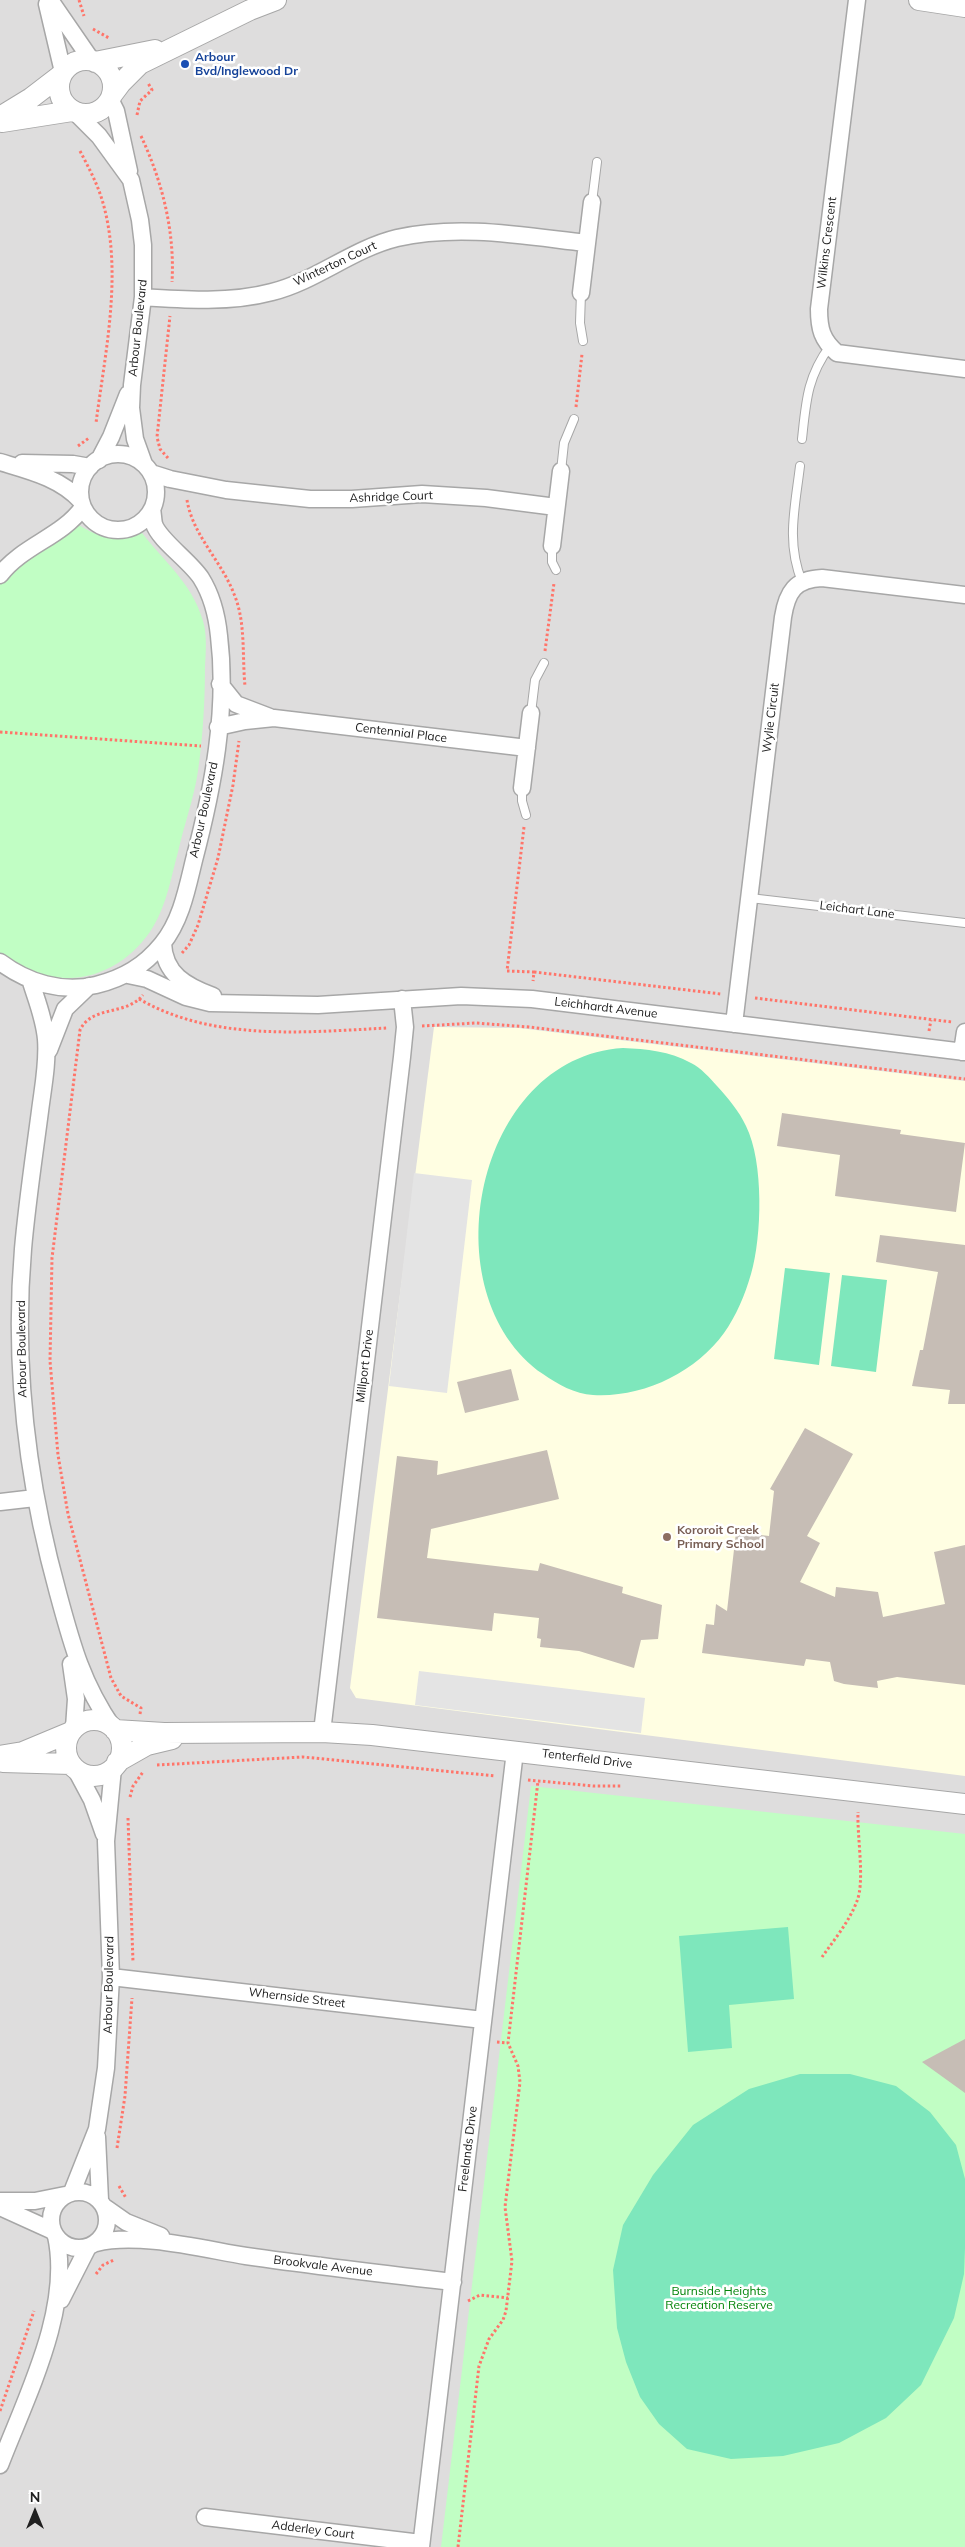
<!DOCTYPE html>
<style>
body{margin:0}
#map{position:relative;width:965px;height:2547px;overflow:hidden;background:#f2ede6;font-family:Mulish,sans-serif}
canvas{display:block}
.north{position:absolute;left:10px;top:2487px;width:50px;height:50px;-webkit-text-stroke:4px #fff;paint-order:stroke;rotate:0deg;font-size:14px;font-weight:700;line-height:20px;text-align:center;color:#202020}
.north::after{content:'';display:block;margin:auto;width:18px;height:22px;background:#202020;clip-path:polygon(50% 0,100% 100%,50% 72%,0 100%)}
</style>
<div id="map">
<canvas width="965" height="2547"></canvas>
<div class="north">N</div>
</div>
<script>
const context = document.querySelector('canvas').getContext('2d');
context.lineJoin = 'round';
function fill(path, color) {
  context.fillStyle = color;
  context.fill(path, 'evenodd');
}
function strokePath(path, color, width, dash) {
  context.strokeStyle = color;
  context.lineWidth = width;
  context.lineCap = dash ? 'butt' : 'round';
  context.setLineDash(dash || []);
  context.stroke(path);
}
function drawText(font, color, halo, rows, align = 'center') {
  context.font = font + ' Mulish,sans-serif';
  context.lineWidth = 5;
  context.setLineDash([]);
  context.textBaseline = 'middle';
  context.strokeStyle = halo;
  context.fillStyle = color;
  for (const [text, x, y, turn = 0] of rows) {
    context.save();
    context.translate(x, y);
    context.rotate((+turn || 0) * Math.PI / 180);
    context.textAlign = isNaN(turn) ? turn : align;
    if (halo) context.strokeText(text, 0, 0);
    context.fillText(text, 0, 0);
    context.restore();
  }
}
const residential = new Path2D(`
 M0,0H965V2547H0Z`);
const education = new Path2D(`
 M434,1027L519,1028L965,1081V1776L356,1698L350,1688Z`);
const park = new Path2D(`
 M77,524C103,540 111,539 139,529C162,560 192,582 203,621C207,634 206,651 205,666C205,701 203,736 198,771C194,798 184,825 178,852C171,877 167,904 153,927C135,957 102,979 66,978C43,978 18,969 0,954V584L13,568Z
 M531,1786L965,1834V2547H441Z`);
const pitch = new Path2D(`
 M623,1048C646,1049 670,1051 691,1063C701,1068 710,1078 717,1086C728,1098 739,1111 746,1126C764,1162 762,1237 751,1274C745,1295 736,1316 724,1333C695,1373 642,1398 593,1395C575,1394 557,1384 543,1374C428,1294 475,1057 623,1048Z
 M785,1268L830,1273L819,1365L774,1359Z
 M842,1275L887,1280L876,1372L831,1366Z
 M788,1927L794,1999L729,2005L732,2048L688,2052L679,1936Z
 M800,2074H850L896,2086L930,2112L956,2145L965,2179V2248L964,2274L954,2318L921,2385L886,2418L839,2443L783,2456L731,2459L687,2449L659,2424L640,2397L626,2362L617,2328L613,2270L623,2225L653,2175L693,2125L749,2089Z`);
const parking = new Path2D(`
 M414,1173L472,1180L447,1393L389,1386Z
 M419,1671L645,1698L641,1733L415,1705Z`);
const building = new Path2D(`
 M782,1113L901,1130L900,1134L965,1143L956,1212L835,1196L840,1155L777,1146Z
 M880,1235L965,1245V1404H948L950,1390L912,1386L920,1350H923L938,1272L876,1262Z
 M511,1369L519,1400L465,1413L457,1382Z
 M805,1428L853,1454L807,1536L820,1543L800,1582L835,1597L836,1587L878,1592L883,1617L945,1604L934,1552L965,1545V1685L897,1677L877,1681L878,1688L844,1684L834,1681L830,1662L806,1659L804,1666L702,1653L706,1624L714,1625L716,1604L727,1611L736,1532L769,1536L774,1491L770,1489Z
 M547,1450L559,1499L431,1529L427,1558L538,1571L540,1563L623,1587L622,1593L662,1605L658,1639L641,1640L634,1668L579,1651L540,1647L541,1639L537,1638L539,1618L494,1613L492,1631L377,1618L397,1456L438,1461L437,1475Z
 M965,2039V2093L922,2062Z`);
const path = new Path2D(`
 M79,0L84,16
 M93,29L109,38
 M137,115L140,101L152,90L148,83
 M141,136C162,181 175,231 172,282
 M80,151C89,168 98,185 103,203C123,273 105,353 96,423
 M576,407L582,354
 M78,446L89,438
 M168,458L160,449L157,437L170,316
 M187,500C193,536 221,560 234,594C246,622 242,656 245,686
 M545,651L554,583
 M0,732L201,746
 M524,827L507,971L534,972L533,981
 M182,953L189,945L198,925L218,858L233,785L239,741
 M534,972L721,994
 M755,998L952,1022
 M139,999C214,1042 305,1032 388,1028
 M422,1026L476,1023L529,1027L965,1079
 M929,1031L931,1020
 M140,1714L141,1708L121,1696L111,1678L68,1514L58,1455L50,1361L52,1258L80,1030C92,1005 126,1016 143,995
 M157,1765L303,1757L495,1776
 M528,1780L594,1786H622
 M130,1797L133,1786L143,1772
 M128,1818L133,1962
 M822,1957C834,1940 849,1922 857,1901C865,1881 857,1837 858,1812
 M497,2042L508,2043
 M117,2148L125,2096L132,1998
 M119,2186L126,2198
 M96,2274L103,2265L114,2260
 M468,2301L480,2295L508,2298
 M0,2411L34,2311
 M458,2547L479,2366L489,2339L503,2320L506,2311L512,2261L505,2207L520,2082L518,2066L508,2043L538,1781`);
const service = new Path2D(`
 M592,202L597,162
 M581,293L580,323L583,341
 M802,439C806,402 807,377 830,346
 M800,466C795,508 786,542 802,582
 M561,471L564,443L574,419
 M552,546V562L556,570
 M531,713L535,680L544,663
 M522,788V801L526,815
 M750,898L965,923`);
const minor = new Path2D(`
 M50,0L92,61
 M857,0L819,309C819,329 822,340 837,353L965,369
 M47,4L63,72
 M110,99L116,111L129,171
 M76,113L99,136L131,180L140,220L143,245V297L132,385L131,408L135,439L144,464
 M581,293L592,202
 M143,297C185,300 231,303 272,292C316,281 352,249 397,238C460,224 524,236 586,243
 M80 492a38 38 0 1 1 76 0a38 38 0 1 1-76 0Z
 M99,460L111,437L128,394
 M0,462C30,471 60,478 81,501
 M22,463L73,464L90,467
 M151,473L170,479L226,490L310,499H352L422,494L486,498L556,507
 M552,546L561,471
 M0,575C23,545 62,537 83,507
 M220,684L236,704L270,717
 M218,727L245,721L274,718L527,748
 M522,788L531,713
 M163,943C164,974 186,986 213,996
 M0,962C28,983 62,993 96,985C124,978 144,966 162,944C181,921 187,889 194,860C213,788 228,710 219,636C217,616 211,594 201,578C190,561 159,540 154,524C153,519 153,514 152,509
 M128,975L147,979L186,997L210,1003L318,1005L461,996L532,999L965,1052
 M30,979C36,999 44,1017 46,1039C48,1063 43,1087 40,1111C34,1157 27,1203 23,1249C13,1366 27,1481 58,1593C72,1645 82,1683 113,1728
 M734,1024L783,617C787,592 795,579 822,578L965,595
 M49,1050L65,1009L89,986
 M962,1052L965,1032
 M0,1502L35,1498
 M71,1664L76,1699L74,1728
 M322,1732L402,1057L405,1027L402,999
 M76,1770L92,1800L104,1834
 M111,1977L483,2020
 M97,2137L100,2200
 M51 2220a28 28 0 1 1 56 0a28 28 0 1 1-56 0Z
 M72,2192L97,2129L106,2068L111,1977L106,1841L113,1768
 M0,2201H35L65,2195
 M0,2207L53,2231
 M106,2208L126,2222L161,2236
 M96,2243C137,2232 203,2249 246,2256C315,2266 384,2274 453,2282
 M61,2300L88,2247
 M0,2465C26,2397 72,2309 56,2236
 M205,2517L421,2543
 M421,2547L515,1751`);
const tertiary = new Path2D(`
 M919,0L965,7
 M59 87a27 27 0 1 1 54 0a27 27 0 1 1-54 0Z
 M95,62L155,50
 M112,95L121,83L140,64L250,10L276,0
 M0,117L31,98L61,75
 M2,122L72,111
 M66 1748a28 28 0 1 1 56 0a28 28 0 1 1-56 0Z
 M115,1730L164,1733L322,1732L372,1735L965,1804
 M0,1756L23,1752L71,1732
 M3,1762L71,1764
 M117,1762L147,1745L172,1739`);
const markers = [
 [185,64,5,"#1a4fb4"],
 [667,1537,5,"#8d6e63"]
];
const transitNames = [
 ["Arbour",195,57],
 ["Bvd/Inglewood Dr",195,71]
];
const streetNames = [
 ["Wilkins Crescent",827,243,-83],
 ["Winterton Court",335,264,-25],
 ["Arbour Boulevard",138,328,-84],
 ["Ashridge Court",391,497,-2],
 ["Wylie Circuit",771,718,-83],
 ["Centennial Place",401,733,7],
 ["Arbour Boulevard",204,810,-78],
 ["Leichart Lane",857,910,7],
 ["Leichhardt Avenue",606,1008,7],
 ["Arbour Boulevard",22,1349,-91],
 ["Millport Drive",365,1366,-83],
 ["Tenterfield Drive",587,1759,7],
 ["Arbour Boulevard",109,1985,-89],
 ["Whernside Street",297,1998,7],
 ["Freelands Drive",468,2149,-83],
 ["Brookvale Avenue",323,2266,7],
 ["Adderley Court",313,2530,7]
];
const educationNames = [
 ["Kororoit Creek",677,1530],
 ["Primary School",677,1544]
];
const parkNames = [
 ["Burnside Heights",719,2291],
 ["Recreation Reserve",719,2305]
];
fill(residential, '#dedddd');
fill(education, '#fffee2');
fill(park, '#c1fec4');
fill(pitch, '#7ee7bc');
fill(parking, '#e4e4e4');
fill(building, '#c6bdb5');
strokePath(service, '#a7a7a7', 10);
strokePath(minor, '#a7a7a7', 19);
strokePath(tertiary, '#a7a7a7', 22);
strokePath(path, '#ff756a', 3, [2.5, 2.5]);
strokePath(service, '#fff', 8);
strokePath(minor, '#fff', 16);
strokePath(tertiary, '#fff', 20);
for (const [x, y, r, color] of markers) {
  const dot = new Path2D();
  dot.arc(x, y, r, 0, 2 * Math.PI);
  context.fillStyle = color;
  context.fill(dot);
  strokePath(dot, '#fff', 2);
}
drawText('bold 12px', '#164399', '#fff', transitNames, 'left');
drawText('12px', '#202020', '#fff', streetNames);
drawText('bold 12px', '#785e54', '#fff', educationNames, 'left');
drawText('12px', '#03850a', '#fff', parkNames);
</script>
